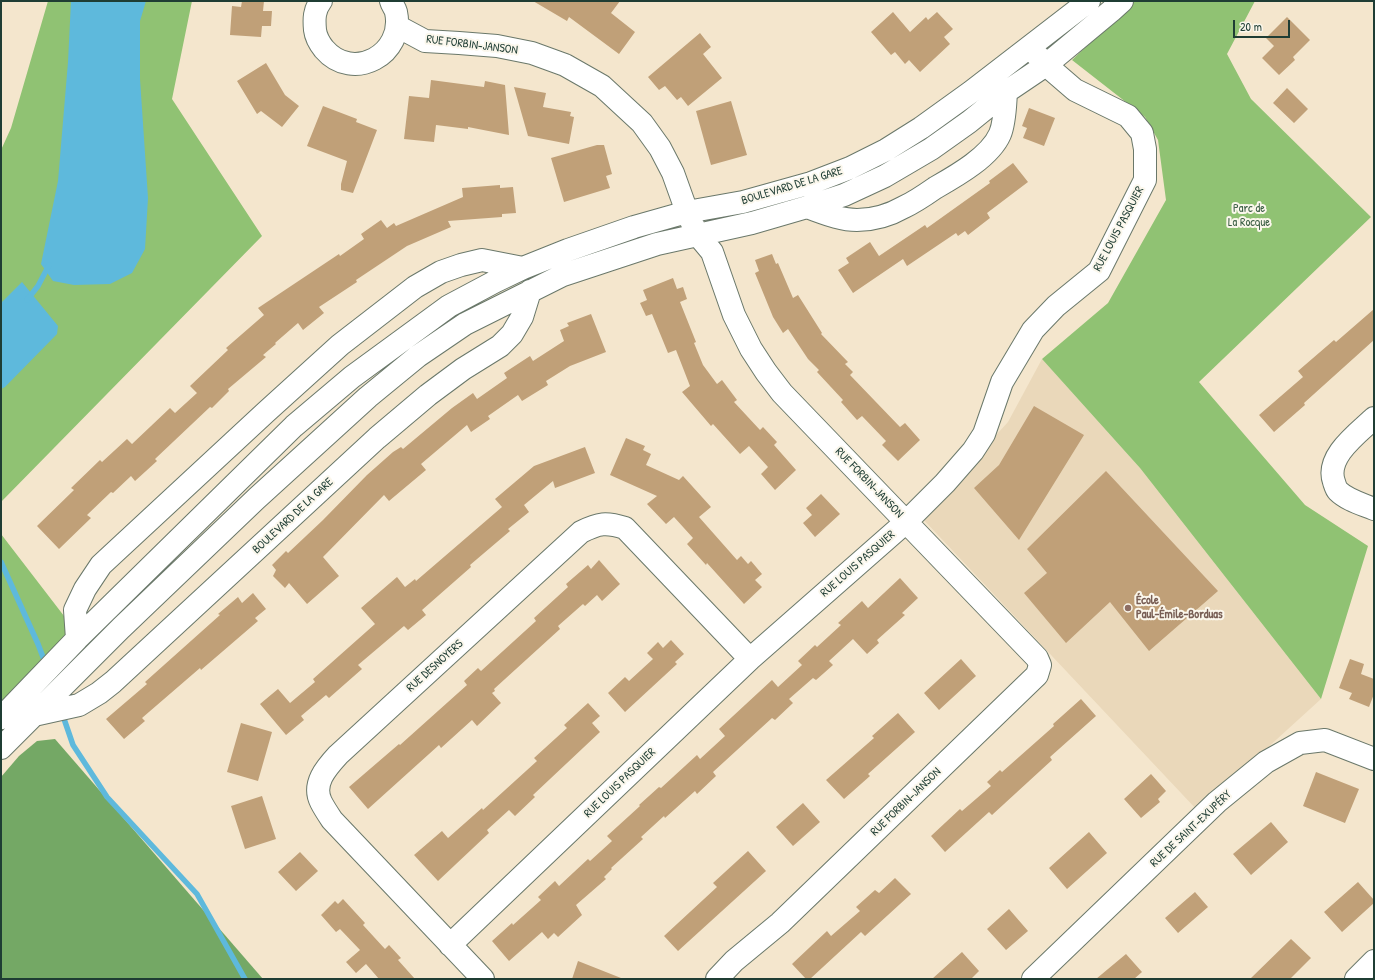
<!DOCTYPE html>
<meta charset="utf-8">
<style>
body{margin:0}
#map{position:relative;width:1375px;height:980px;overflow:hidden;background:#f4e6cd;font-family:"Patrick Hand",sans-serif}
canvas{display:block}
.frame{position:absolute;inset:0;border:2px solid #1f3d34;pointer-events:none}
.scale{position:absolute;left:1233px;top:20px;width:57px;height:18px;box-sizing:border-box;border:2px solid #1f3d34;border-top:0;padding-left:5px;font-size:12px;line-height:14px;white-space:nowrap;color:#1f3d34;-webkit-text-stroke:3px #fbf7ec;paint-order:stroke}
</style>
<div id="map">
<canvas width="1375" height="980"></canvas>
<div class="frame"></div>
<div class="scale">20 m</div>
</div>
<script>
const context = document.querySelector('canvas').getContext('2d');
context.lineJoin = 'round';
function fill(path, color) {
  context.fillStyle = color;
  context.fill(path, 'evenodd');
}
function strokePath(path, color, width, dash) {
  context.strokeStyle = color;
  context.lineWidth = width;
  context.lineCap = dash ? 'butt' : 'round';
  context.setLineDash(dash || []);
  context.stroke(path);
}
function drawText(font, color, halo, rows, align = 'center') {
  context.font = font + ' "Patrick Hand",sans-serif';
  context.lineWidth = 4;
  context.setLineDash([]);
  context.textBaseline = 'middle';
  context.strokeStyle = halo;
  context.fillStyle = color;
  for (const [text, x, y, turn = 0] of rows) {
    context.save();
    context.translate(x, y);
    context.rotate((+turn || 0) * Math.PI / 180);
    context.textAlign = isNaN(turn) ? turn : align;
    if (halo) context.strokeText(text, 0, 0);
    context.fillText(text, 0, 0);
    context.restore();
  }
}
const built = new Path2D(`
 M1042,359L1140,468L1321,699L1198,811L921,517L1008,422Z`);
const green = new Path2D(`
 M48,1H192L172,99L262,236L1,502V150L11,128Z
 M1134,1H1255L1227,54L1251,99L1371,217L1199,382L1305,505L1368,546L1321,699L1140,468L1042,359L1108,303L1166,200L1158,140L1145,117L1072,60Z
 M1,534L74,629L1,703Z`);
const forest = new Path2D(`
 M55,739L263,979H1V777L19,756L37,741Z`);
const water = new Path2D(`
 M71,1H146L140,21V79L148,198L145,249L132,273L110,284L74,285L53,281L41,264L58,181L68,62Z
 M22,282L58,326L57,334L5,387L1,389V303Z`);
const stream = new Path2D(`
 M27,300L38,286L49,265
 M1,562L38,644L46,665
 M62,713L73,745L107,797L197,894L245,979`);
const building = new Path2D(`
 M242,1H264L263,11H272L271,26H262L261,37L230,35L232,6L241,7Z
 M533,1H620L611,13L635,32L619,54L569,17L567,21Z
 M893,12L910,32L926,17L928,20L937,12L953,29L944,37L950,44L920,72L909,60L905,64L895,52L891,55L871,32Z
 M1287,17L1310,40L1293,57L1295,60L1279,75L1262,58L1274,46L1266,38Z
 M700,33L711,47L703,54L722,78L688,106L681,97L677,100L665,86L659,90L648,77Z
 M266,63L285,95L299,106L282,127L261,111L257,114L237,81Z
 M431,80L484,87L485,81L505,85L509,135L468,127V129L436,125L434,142L404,139L409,96L429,98Z
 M514,87L546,93L543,107L571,112L570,116L574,117L569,144L528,136Z
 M1287,88L1308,109L1294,123L1273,103Z
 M731,101L747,155L711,165L696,111Z
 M323,106L357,119L356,122L377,130L353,193L341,190V184L347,161L307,146Z
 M1029,108L1055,118L1044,146L1023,138L1027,128L1022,126Z
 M597,145H604L612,174L606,176L610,188L564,202L551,158Z
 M1013,163L1028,182L987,213L990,218L968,235L965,231L958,236L956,233L907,266L903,259L853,293L838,270L849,263L846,258L870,242L879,256L925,225L927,228L990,183L989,181Z
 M500,185V188L513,187L516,213L502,214V217L448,221L451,227L407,246L356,280L357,282L319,307L324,313L303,330L298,323L275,343L276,344L263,355L266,357L228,389L229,391L212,408L210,407L155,459L157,461L135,481L131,476L113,493L111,492L87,515L91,518L59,549L37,526L74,490L71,488L100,460L102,462L127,439L132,444L170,408L175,413L197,393L190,386L228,350L226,348L264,315L258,308L339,254L340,256L364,239L361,234L381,220L387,228L394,223L396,226L463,197L462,188Z
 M772,254L776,264L778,263L793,298L798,295L822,333L821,334L848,362L845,364L853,372L850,375L900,427L905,423L920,440L898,461L882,445L886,441L862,416L857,420L841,402L843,400L817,372L819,370L808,359L788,329L783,333L773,317L755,273L759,271L755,260Z
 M673,278L677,289L683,287L687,299L680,302L696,342L694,343L703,365L717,384L722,380L737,400L734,402L760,430L763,427L777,442L774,445L796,470L775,490L761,474L768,467L749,446L740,454L713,424L711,426L682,392L690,386L676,350L668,353L652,314L646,316L640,303L647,300L643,290Z
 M1374,309V340L1304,403L1305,405L1274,432L1259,415L1303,377L1298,371L1334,340L1336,342Z
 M591,314L606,352L570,366L546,381L548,385L522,401L518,395L488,416L490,419L471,432L467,425L421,464L426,470L389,501L384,495L323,557L339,576L307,604L289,583L285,588L273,576L276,570L272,565L286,551L288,553L323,520L367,475L393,452L401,447L403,449L452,408L473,393L477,399L507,378L504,373L530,356L533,361L564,341L560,330L569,326L567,323Z
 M1034,406L1084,435L1019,540L974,488L999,465Z
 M626,438L645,446L643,450L651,454L646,465L679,480L683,476L711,507L699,517L737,560L741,556L748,564L751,561L762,574L755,580L762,587L744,604L707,563L706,565L687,544L693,538L674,517L666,524L647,504L657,496L610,475Z
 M585,447L595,473L555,488L553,481L524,505L529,512L508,529L510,531L470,565L471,567L422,610L426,615L408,630L404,626L358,665L362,669L329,698L326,695L301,716L304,720L286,735L260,704L278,689L290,703L315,682L313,679L375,624L361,608L397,577L405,587L415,579L416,581L502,507L495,499L534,466Z
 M1106,471L1218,591L1149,651L1110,602L1066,643L1024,593L1047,573L1027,549Z
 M821,494L840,514L815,537L803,523L812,515L806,508Z
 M599,560L620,584L602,601L597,595L585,606L583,604L558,626L560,629L494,689L495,691L492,693L501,703L477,726L472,720L441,748L439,745L368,809L349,787L399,744L400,745L467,685L464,681L478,668L481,671L536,621L534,618L568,587L566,584L588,565L591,569Z
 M900,578L918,598L902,613L905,615L877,640L879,643L867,654L853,639L829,661L833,665L824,673L816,680L813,678L789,699L793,703L775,720L772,718L713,772L716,776L697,794L695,791L665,818L664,816L641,837L643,839L611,868L612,869L604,877L606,879L576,905L582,915L558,937L554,933L548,939L542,932L509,961L492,941L512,923L513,925L541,900L538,897L555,881L559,886L588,859L590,861L612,841L607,836L640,806L639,805L659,787L661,788L697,755L700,759L725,736L719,729L772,680L778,687L802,665L798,661L815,645L817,647L841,625L838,623L862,601L868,608Z
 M253,593L266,609L255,618L258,621L201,670L200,668L142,718L145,721L124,739L106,719L147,684L145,682L220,615L218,614L238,597L242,603Z
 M671,640L684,654L675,662L677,664L625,712L608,693L625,677L629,681L653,659L647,653L658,642L663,648Z
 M961,659L976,676L939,710L924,693Z
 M1350,659L1364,664L1361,674L1374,679V694L1369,707L1349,699L1352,693L1339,688Z
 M1081,699L1096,716L1050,757L1052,760L992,815L989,812L945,852L931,836L960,809L962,811L991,786L987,782L1000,770L1002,772L1054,726L1053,724Z
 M588,703L600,716L592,723L600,732L533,795L535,797L515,816L509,810L487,830L489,833L438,881L414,855L442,831L448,838L482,808L483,810L537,761L534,758L567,728L564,725Z
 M898,713L915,732L868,774L870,776L844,799L826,780L874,738L872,736Z
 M241,723L272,732L258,781L227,772Z
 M1316,772L1359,789L1345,823L1303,806Z
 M1151,774L1166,791L1158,799L1160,802L1141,818L1124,799Z
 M262,796L276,839L245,849L231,806Z
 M803,803L820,822L793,846L776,827Z
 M1271,822L1288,842L1251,875L1233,854Z
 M1089,832L1107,853L1067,889L1049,868Z
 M748,851L766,871L678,951L664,936L717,887L713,883Z
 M300,852L318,871L296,891L278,872Z
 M895,878L911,894L865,936L861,932L810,979H806L792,964L827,931L831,936L860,911L856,907L875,890L879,893Z
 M1358,882L1374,900V903L1342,932L1324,912Z
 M1195,892L1208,907L1178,933L1165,918Z
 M343,899L365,923L363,925L385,949L389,945L401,958L398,960L415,979H379L366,964L356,973L346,962L360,950L340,929L336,932L321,915L335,901L338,904Z
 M1009,909L1028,931L1006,950L987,929Z
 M1291,939L1311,958L1290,979H1250Z
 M962,952L979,971L971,979H932Z
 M1126,954L1142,972L1134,979H1096Z
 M578,961L621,978L620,979H572Z`);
const minor = new Path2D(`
 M321,1C314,10 314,19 315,30C316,38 320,44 324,49C353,83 405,54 396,12C395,8 392,5 391,1
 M397,26L425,41L459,43L497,46L532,53L565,65L602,86L642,123L660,148L673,173L687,212L697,234L712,252L734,315L751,349L766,372L782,393L1037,658L1040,665L1037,675L780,923L734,961L717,979
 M807,207C824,213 840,220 857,220C873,220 890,215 904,207C915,202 925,195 935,188C956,176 990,157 1000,134C1005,122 1005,106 1006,92
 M1374,418C1357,434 1325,457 1334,482C1335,485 1336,489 1338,491C1347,500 1362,504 1374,509
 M77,639L75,610L85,589L101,565L266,412L340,345L415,287L441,272L461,265L482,260L523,268
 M34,715L79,705L99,693L113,682L377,438L428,395L463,369L500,346L512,334L522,317L530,291
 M1,718L77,639L294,426L352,377L449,306L496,281L523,268L568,250L634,227L687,212L743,202L811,183L850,168L886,150L921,128L971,92L1089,1
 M1,748L121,628L257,498L368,397L418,356L465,324L563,275L657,244L752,223L807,207L844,195L885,176L931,149L969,122L1006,92L1046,65L1111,11L1122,1
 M450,945L750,659L906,522L945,483L973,451L984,434L1002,382L1033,330L1056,306L1099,271L1145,180V149L1142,133L1128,116L1075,90L1046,65L1036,54
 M483,979L332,820C328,814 324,808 321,802C312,784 326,768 338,755L581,532C599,523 606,522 625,528L750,659
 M1033,979L1217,802L1266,762L1300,743L1325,740L1374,759
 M1356,979L1374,961`);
const markers = [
 [1128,608,4,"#8d6e63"]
];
const streetNames = [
 ["RUE FORBIN-JANSON",472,45,7],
 ["BOULEVARD DE LA GARE",792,186,-17],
 ["RUE LOUIS PASQUIER",1119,229,-62],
 ["RUE FORBIN-JANSON",869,483,46],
 ["BOULEVARD DE LA GARE",293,516,-43],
 ["RUE LOUIS PASQUIER",858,564,-41],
 ["RUE DESNOYERS",435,666,-42],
 ["RUE LOUIS PASQUIER",620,783,-44],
 ["RUE FORBIN-JANSON",906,802,-44],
 ["RUE DE SAINT-EXUPÉRY",1191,829,-43]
];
const parkNames = [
 ["Parc de",1249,209],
 ["La Rocque",1249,223]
];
const educationNames = [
 ["École",1136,601],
 ["Paul-Émile-Borduas",1136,615]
];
fill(built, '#ead8ba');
fill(green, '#90c273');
fill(forest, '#74a865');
fill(water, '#5eb9dc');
strokePath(stream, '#5eb9dc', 5.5);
fill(building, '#c0a078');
strokePath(minor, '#6a786a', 24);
strokePath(minor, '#fff', 22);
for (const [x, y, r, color] of markers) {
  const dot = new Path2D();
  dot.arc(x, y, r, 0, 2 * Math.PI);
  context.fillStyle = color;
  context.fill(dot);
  strokePath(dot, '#fbf7ec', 1.5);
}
drawText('12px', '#1f3d34', '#fbf7ec', streetNames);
drawText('12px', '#3b5e44', '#fbf7ec', parkNames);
drawText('bold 12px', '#785e54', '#fbf7ec', educationNames, 'left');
</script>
